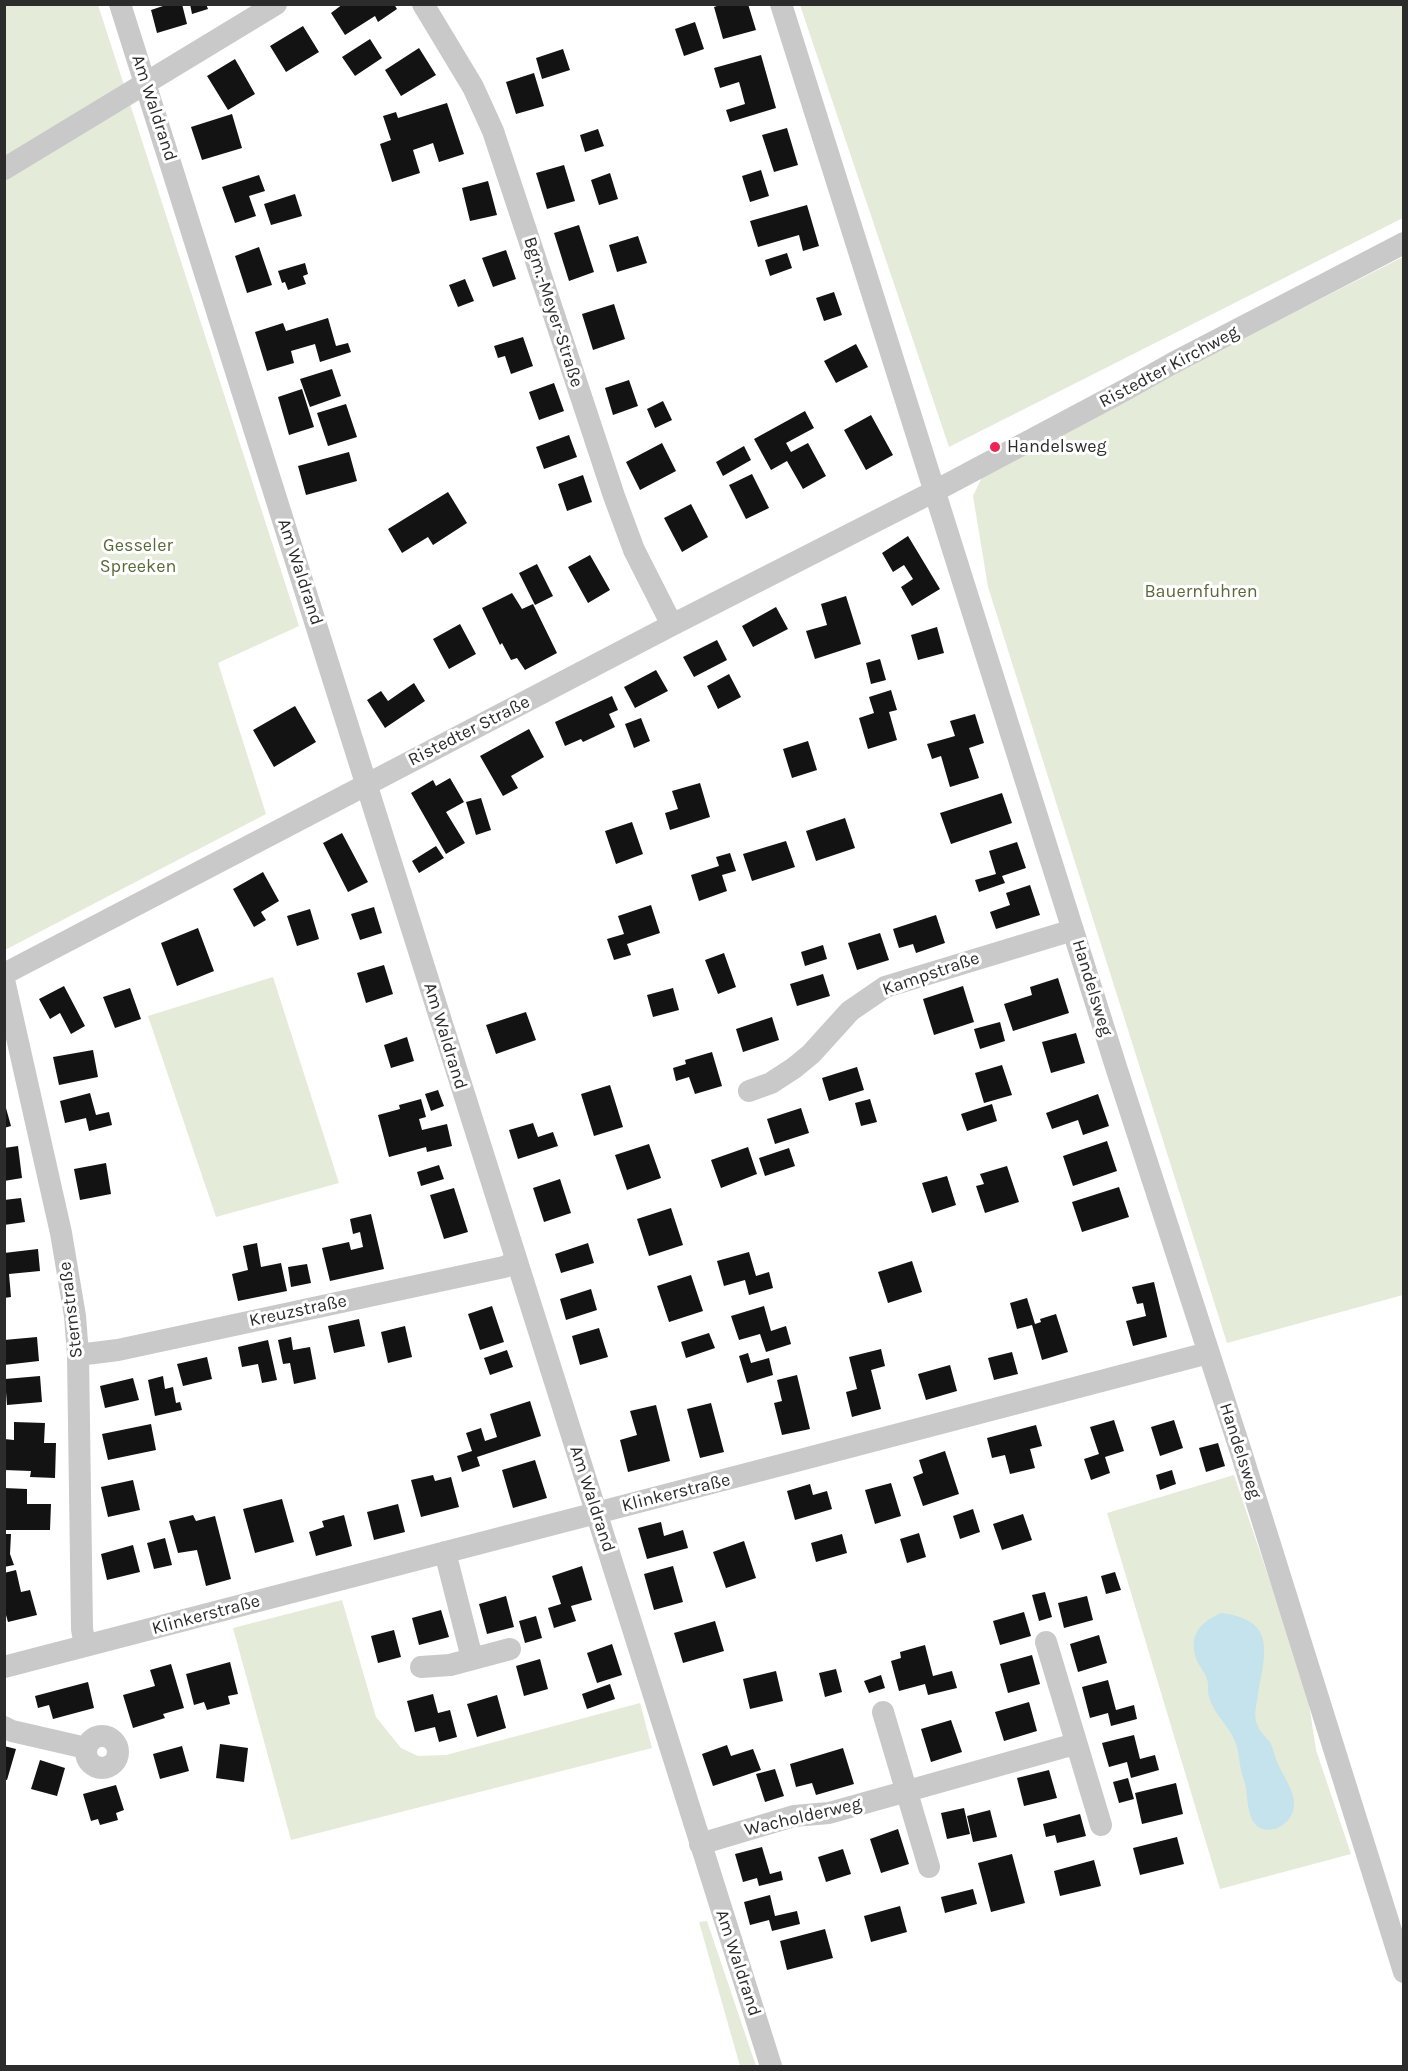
<!DOCTYPE html>
<meta charset="utf-8">
<style>
body{margin:0}
#map{position:relative;width:1408px;height:2071px;overflow:hidden;background:#fff;font-family:Karla,sans-serif}
canvas{display:block}
.frame{position:absolute;inset:0;border:6px solid #2c2c2c;pointer-events:none}
</style>
<div id="map">
<canvas width="1408" height="2071"></canvas>
<div class="frame"></div>
</div>
<script>
const context = document.querySelector('canvas').getContext('2d');
context.lineJoin = 'round';
function fill(path, color) {
  context.fillStyle = color;
  context.fill(path, 'evenodd');
}
function strokePath(path, color, width, dash) {
  context.strokeStyle = color;
  context.lineWidth = width;
  context.lineCap = dash ? 'butt' : 'round';
  context.setLineDash(dash || []);
  context.stroke(path);
}
function drawText(font, color, halo, rows, align = 'center') {
  context.font = font + ' Karla,sans-serif';
  context.lineWidth = 6;
  context.setLineDash([]);
  context.textBaseline = 'middle';
  context.strokeStyle = halo;
  context.fillStyle = color;
  for (const [text, x, y, turn = 0] of rows) {
    context.save();
    context.translate(x, y);
    context.rotate((+turn || 0) * Math.PI / 180);
    context.textAlign = isNaN(turn) ? turn : align;
    if (halo) context.strokeText(text, 0, 0);
    context.fillText(text, 0, 0);
    context.restore();
  }
}
const green = new Path2D(`
 M5,5H98L299,626L218,663L266,814L5,950Z
 M800,5H1403V218L949,447Z
 M1403,257V1295L1227,1343L988,587L973,496L986,469Z
 M273,977L339,1183L216,1217L148,1016Z
 M1234,1475L1307,1691L1316,1750L1351,1854L1220,1889L1107,1513Z
 M342,1600L376,1717L401,1748L418,1756L446,1755L640,1703L652,1748L291,1840L233,1628Z
 M707,1921L756,2066H740L699,1922Z`);
const water = new Path2D(`
 M1221,1613C1276,1620 1266,1651 1258,1694C1257,1703 1254,1712 1256,1721C1258,1730 1266,1737 1271,1744C1274,1751 1275,1759 1279,1766C1287,1783 1302,1801 1289,1819C1285,1824 1279,1828 1274,1829C1248,1835 1248,1804 1246,1788C1245,1782 1242,1776 1241,1770C1239,1761 1239,1752 1236,1744C1230,1726 1214,1715 1209,1697C1207,1691 1209,1684 1207,1679C1205,1673 1201,1668 1198,1663C1187,1638 1198,1623 1221,1613Z`);
const building = new Path2D(`
 M169,4H182L187,24L157,33L151,10Z
 M190,4H206L208,9L192,14Z
 M343,4H394L397,9L378,22L375,16L345,35L331,13Z
 M723,4H748L756,30L723,39L714,7Z
 M695,22L704,49L684,56L675,29Z
 M303,26L319,52L286,72L270,46Z
 M370,39L382,58L355,76L342,57Z
 M419,48L436,75L401,96L385,70Z
 M563,49L570,70L542,79L536,58Z
 M761,55L776,108L730,122L726,110L745,104L741,89L739,82L720,88L714,68Z
 M235,59L255,94L228,110L207,76Z
 M534,73L544,106L516,114L506,82Z
 M447,103L464,154L439,162L433,143L413,150L420,173L392,182L380,144L391,140L383,116L396,112L398,118Z
 M232,114L242,148L202,160L191,127Z
 M787,128L798,165L774,172L762,135Z
 M598,129L604,146L585,152L580,135Z
 M564,165L575,201L547,209L536,173Z
 M761,170L769,196L750,202L742,176Z
 M610,173L618,199L599,205L591,180Z
 M259,175L265,191L249,196L256,216L235,223L222,187Z
 M488,181L497,215L470,221L462,188Z
 M295,194L302,216L271,225L264,204Z
 M807,205L819,246L803,251L799,235L758,247L750,221Z
 M579,225L594,272L569,281L554,233Z
 M638,236L647,263L617,272L609,245Z
 M259,247L272,285L247,293L235,256Z
 M506,250L516,279L493,287L482,258Z
 M787,253L792,268L770,276L765,260Z
 M305,263L308,274L303,276L306,284L288,290L285,282L282,283L278,271Z
 M465,279L474,301L458,307L449,285Z
 M834,292L842,315L824,321L816,298Z
 M614,304L625,339L593,350L582,314Z
 M328,318L336,346L348,343L351,352L320,362L315,344L291,351L294,363L267,371L255,332L283,323L286,331Z
 M523,337L533,366L511,374L505,356L498,358L494,346Z
 M856,344L868,367L836,383L824,361Z
 M332,369L341,396L310,407L300,379Z
 M629,380L638,406L613,415L605,388Z
 M554,383L564,411L539,420L529,392Z
 M302,389L314,427L289,435L278,397Z
 M663,401L672,420L655,428L647,409Z
 M346,404L357,437L328,446L317,413Z
 M805,411L814,428L786,443L791,452L808,443L826,476L803,489L787,461L771,470L754,439Z
 M871,415L893,455L866,470L844,430Z
 M569,435L577,457L544,469L536,447Z
 M662,443L676,471L640,490L626,462Z
 M744,446L751,460L723,476L716,462Z
 M349,452L357,481L306,495L298,466Z
 M752,474L769,508L746,519L729,485Z
 M583,475L592,502L567,511L558,484Z
 M448,492L467,523L433,545L428,537L402,553L388,529Z
 M691,504L708,537L682,552L664,518Z
 M908,536L940,589L912,606L901,587L913,579L904,565L893,572L882,553Z
 M590,555L610,590L588,603L568,567Z
 M537,564L553,596L535,605L519,573Z
 M512,593L522,609L533,604L557,653L525,670L517,658L511,660L502,643L500,645L482,608Z
 M846,596L861,644L815,659L806,631L827,625L821,604Z
 M776,607L788,629L753,647L742,626Z
 M460,624L476,654L449,669L433,639Z
 M937,627L944,653L918,660L911,635Z
 M717,640L727,660L694,677L683,657Z
 M880,659L886,680L871,684L866,663Z
 M656,670L668,691L635,708L624,687Z
 M729,674L741,697L718,709L707,686Z
 M414,683L425,701L385,728L367,700L381,691L388,701Z
 M891,690L897,710L889,712L897,740L868,749L859,718L874,713L869,697Z
 M612,696L618,710L609,714L615,727L583,742L581,739L565,746L555,722Z
 M295,706L316,742L274,767L253,730Z
 M975,714L984,743L969,748L979,778L950,787L941,756L932,759L927,744L955,736L950,721Z
 M641,718L650,741L634,748L625,724Z
 M529,729L544,757L511,776L518,788L503,796L480,756Z
 M808,741L817,770L792,778L783,749Z
 M450,778L464,802L446,812L465,843L446,854L411,793L433,780L436,786Z
 M700,783L710,817L670,830L665,813L678,809L672,791Z
 M1002,793L1012,823L951,844L940,813Z
 M481,798L491,830L476,835L466,802Z
 M845,818L855,848L816,861L806,831Z
 M632,822L643,854L616,864L605,831Z
 M342,833L368,882L348,892L323,843Z
 M786,841L795,867L752,881L743,854Z
 M1017,842L1026,868L1002,876L1005,883L979,892L975,880L996,874L989,851Z
 M436,846L444,858L419,873L412,861Z
 M730,853L736,871L722,875L727,891L699,901L691,875L719,866L716,857Z
 M263,872L279,901L261,912L266,920L254,927L233,889Z
 M1030,885L1040,915L996,929L990,912L1010,905L1006,893Z
 M651,905L660,933L627,944L631,955L614,960L607,939L624,934L618,916Z
 M374,907L382,933L360,940L351,914Z
 M310,909L319,939L297,946L287,916Z
 M936,915L945,943L916,953L913,944L899,948L893,929Z
 M198,928L214,971L177,986L161,943Z
 M880,933L889,960L857,970L848,943Z
 M823,945L827,959L805,966L801,952Z
 M724,953L736,987L718,994L705,960Z
 M384,965L393,994L366,1003L357,973Z
 M823,974L830,996L797,1006L790,984Z
 M1058,978L1069,1013L1013,1031L1004,1004L1032,995L1030,987Z
 M64,986L85,1026L71,1034L60,1013L50,1019L39,999Z
 M963,986L974,1022L934,1035L923,999Z
 M130,988L141,1019L115,1028L103,997Z
 M673,988L679,1010L653,1017L647,995Z
 M526,1012L536,1040L496,1054L486,1025Z
 M772,1017L779,1040L743,1052L736,1029Z
 M1000,1022L1005,1041L980,1049L974,1029Z
 M1076,1033L1085,1063L1051,1073L1042,1042Z
 M407,1037L414,1061L391,1068L384,1045Z
 M93,1050L98,1077L59,1085L53,1057Z
 M712,1052L722,1086L695,1094L689,1077L676,1081L673,1068L686,1064L685,1060Z
 M1002,1065L1012,1095L984,1103L975,1073Z
 M857,1067L864,1090L829,1101L822,1078Z
 M610,1085L623,1127L594,1136L581,1094Z
 M438,1090L444,1106L431,1111L425,1094Z
 M90,1093L96,1115L109,1112L112,1125L89,1131L86,1118L65,1123L60,1101Z
 M1098,1094L1109,1126L1083,1135L1078,1120L1052,1129L1046,1113Z
 M421,1099L426,1117L419,1119L422,1130L447,1124L452,1146L427,1152L426,1147L389,1157L378,1115L400,1109L399,1105Z
 M870,1099L877,1122L861,1126L855,1103Z
 M4,1101L11,1126L4,1128Z
 M992,1104L997,1121L967,1131L961,1114Z
 M801,1108L809,1133L775,1144L767,1119Z
 M533,1123L538,1137L553,1132L558,1146L518,1159L509,1130Z
 M1107,1141L1117,1171L1073,1186L1063,1156Z
 M649,1144L661,1178L627,1190L615,1155Z
 M18,1146L22,1178L4,1181V1148Z
 M748,1147L757,1174L721,1188L711,1160Z
 M789,1148L795,1166L765,1176L759,1158Z
 M106,1163L111,1194L80,1200L74,1169Z
 M439,1165L444,1179L421,1186L417,1172Z
 M1007,1166L1019,1202L985,1213L976,1186L984,1184L980,1174Z
 M947,1176L956,1205L932,1213L922,1183Z
 M560,1179L571,1213L544,1222L533,1188Z
 M1119,1187L1129,1217L1082,1232L1072,1202Z
 M454,1188L468,1232L444,1239L430,1195Z
 M21,1198L25,1222L4,1225V1200Z
 M671,1208L683,1245L649,1256L637,1219Z
 M371,1214L384,1269L330,1281L322,1248L349,1242L351,1250L363,1247L360,1232L353,1234L350,1219Z
 M257,1243L261,1267L281,1263L287,1291L238,1301L232,1274L248,1270L243,1246Z
 M588,1243L594,1263L561,1273L555,1254Z
 M38,1249L40,1271L9,1274L11,1297L4,1298V1253Z
 M749,1252L756,1276L769,1272L773,1288L749,1295L745,1280L724,1286L717,1261Z
 M912,1261L922,1292L888,1303L878,1272Z
 M307,1264L311,1283L291,1287L288,1267Z
 M691,1275L703,1311L669,1322L657,1286Z
 M1154,1282L1167,1337L1133,1346L1126,1321L1146,1316L1143,1303L1137,1304L1132,1287Z
 M591,1289L597,1310L566,1320L560,1299Z
 M1027,1298L1035,1324L1041,1322L1040,1319L1056,1314L1068,1352L1042,1360L1032,1325L1017,1329L1010,1303Z
 M492,1306L504,1342L480,1350L468,1314Z
 M764,1306L771,1331L786,1326L791,1344L766,1352L760,1334L739,1340L731,1316Z
 M359,1319L365,1346L334,1353L328,1326Z
 M405,1326L412,1357L388,1363L381,1332Z
 M599,1328L608,1357L580,1365L572,1336Z
 M709,1333L715,1348L686,1358L681,1342Z
 M37,1337L39,1361L4,1365V1340Z
 M291,1337L293,1350L310,1347L316,1379L294,1384L290,1363L283,1364L278,1340Z
 M268,1340L277,1380L262,1383L258,1364L242,1367L238,1347Z
 M881,1349L885,1366L871,1370L881,1409L852,1417L846,1392L857,1389L849,1357Z
 M507,1350L513,1367L490,1375L484,1358Z
 M1012,1352L1018,1374L994,1380L988,1358Z
 M748,1353L751,1363L769,1358L773,1375L747,1383L739,1356Z
 M207,1357L212,1379L183,1386L177,1364Z
 M950,1365L957,1391L926,1400L918,1374Z
 M797,1375L810,1429L782,1435L774,1403L782,1401L777,1380Z
 M40,1376L42,1402L7,1405L5,1379Z
 M163,1376L165,1389L173,1387L176,1403L180,1402L182,1410L155,1416L148,1380Z
 M133,1378L139,1400L105,1408L100,1386Z
 M530,1401L541,1436L477,1457L480,1466L462,1472L457,1456L472,1451L466,1433L481,1428L485,1441L497,1437L490,1414Z
 M711,1403L724,1452L700,1458L687,1409Z
 M656,1405L670,1461L628,1472L620,1440L637,1435L630,1411Z
 M1114,1420L1124,1451L1105,1457L1110,1473L1091,1480L1084,1459L1099,1454L1090,1427Z
 M1174,1420L1183,1448L1160,1456L1151,1427Z
 M14,1422L45,1423L44,1443H56L55,1478L30,1477L31,1471L4,1470V1439L14,1440Z
 M151,1424L156,1450L108,1460L102,1434Z
 M1036,1425L1042,1446L1030,1449L1035,1468L1010,1474L1005,1455L992,1458L987,1438Z
 M1218,1443L1225,1466L1206,1472L1199,1448Z
 M945,1451L959,1494L923,1506L913,1477L923,1473L919,1460Z
 M535,1460L547,1498L513,1508L502,1470Z
 M1172,1470L1176,1484L1160,1490L1156,1475Z
 M433,1475L435,1481L451,1477L459,1507L421,1517L411,1480Z
 M133,1480L140,1510L108,1517L101,1487Z
 M891,1483L901,1516L875,1524L865,1490Z
 M810,1484L813,1495L827,1491L832,1509L795,1520L787,1491Z
 M4,1488L27,1489V1504H51L50,1530H4Z
 M282,1499L294,1542L255,1553L243,1509Z
 M398,1504L405,1532L374,1540L367,1512Z
 M973,1509L980,1532L960,1539L953,1516Z
 M1023,1514L1032,1540L1002,1550L993,1524Z
 M193,1515L196,1521L215,1516L231,1579L206,1586L197,1550L178,1553L169,1521Z
 M344,1515L352,1546L316,1556L309,1532L324,1527L322,1521Z
 M661,1522L664,1536L683,1530L688,1548L647,1559L638,1528Z
 M919,1533L926,1557L907,1563L900,1539Z
 M4,1534H11L10,1554L14,1565L4,1567Z
 M842,1534L847,1553L816,1562L811,1543Z
 M165,1538L172,1565L154,1569L147,1543Z
 M744,1541L756,1578L726,1588L713,1552Z
 M133,1545L140,1572L107,1580L101,1554Z
 M582,1566L592,1600L571,1606L576,1621L554,1628L548,1608L561,1604L552,1576Z
 M673,1566L683,1602L654,1610L644,1574Z
 M16,1570L21,1592L30,1590L37,1615L8,1622L4,1608V1573Z
 M1115,1572L1121,1590L1106,1594L1101,1576Z
 M1045,1592L1052,1617L1039,1621L1032,1595Z
 M506,1596L514,1627L487,1634L479,1604Z
 M1087,1596L1093,1620L1064,1628L1058,1603Z
 M441,1610L449,1637L419,1645L412,1618Z
 M1024,1612L1031,1636L1000,1645L993,1621Z
 M536,1616L542,1638L525,1643L519,1621Z
 M715,1621L724,1651L683,1663L674,1633Z
 M394,1630L401,1657L378,1663L371,1636Z
 M1099,1635L1107,1663L1078,1672L1070,1644Z
 M612,1644L622,1675L597,1683L587,1653Z
 M925,1645L933,1676L952,1671L957,1688L928,1695L925,1684L899,1691L891,1661L901,1658L900,1652Z
 M1032,1655L1040,1684L1008,1693L1000,1664Z
 M540,1659L548,1689L524,1696L516,1666Z
 M230,1662L238,1694L228,1696L230,1704L207,1710L204,1702L194,1705L186,1674Z
 M171,1664L184,1708L163,1714L165,1718L133,1728L123,1695L155,1686L150,1670Z
 M836,1669L842,1692L825,1697L819,1673Z
 M776,1671L783,1701L750,1709L743,1679Z
 M881,1675L885,1688L869,1693L864,1681Z
 M1108,1680L1116,1710L1134,1705L1137,1719L1111,1726L1108,1713L1090,1718L1082,1687Z
 M88,1682L94,1708L53,1719L49,1705L38,1708L35,1696Z
 M610,1684L615,1699L587,1709L582,1694Z
 M433,1694L438,1713L450,1710L457,1737L439,1742L435,1727L415,1732L407,1701Z
 M497,1695L506,1728L477,1737L467,1704Z
 M1029,1702L1037,1731L1004,1741L995,1712Z
 M951,1720L962,1752L931,1762L921,1729Z
 M1134,1735L1140,1759L1155,1755L1159,1770L1131,1778L1127,1762L1109,1767L1102,1743Z
 M220,1744L248,1748L244,1782L216,1778Z
 M727,1745L731,1756L753,1749L761,1770L713,1786L702,1754Z
 M4,1746L16,1749L7,1780L4,1779Z
 M182,1746L189,1771L160,1779L153,1754Z
 M843,1748L854,1784L816,1795L812,1783L796,1787L790,1764Z
 M40,1760L65,1768L57,1796L31,1789Z
 M775,1769L784,1796L765,1802L756,1774Z
 M1049,1770L1057,1798L1024,1806L1017,1778Z
 M1128,1778L1134,1799L1119,1803L1113,1782Z
 M1176,1783L1183,1814L1142,1824L1135,1793Z
 M116,1785L124,1810L116,1813L118,1820L100,1825L98,1819L91,1821L83,1794Z
 M964,1808L970,1834L947,1839L941,1813Z
 M990,1810L997,1837L973,1842L967,1816Z
 M1080,1814L1086,1836L1057,1843L1055,1835L1046,1837L1043,1824Z
 M898,1829L909,1864L881,1873L870,1839Z
 M1177,1837L1184,1864L1140,1875L1133,1848Z
 M762,1847L770,1874L781,1871L783,1880L759,1886L757,1878L743,1882L735,1854Z
 M843,1849L851,1874L826,1882L818,1857Z
 M1012,1854L1025,1903L991,1912L978,1863Z
 M1094,1860L1101,1886L1060,1896L1054,1871Z
 M973,1889L977,1904L945,1913L941,1897Z
 M770,1895L775,1916L797,1911L800,1924L772,1931L769,1920L750,1925L744,1902Z
 M900,1906L907,1932L871,1942L864,1916Z
 M825,1929L833,1958L787,1970L780,1941Z`);
const street = new Path2D(`
 M120,4L771,2066
 M423,4L473,87L493,131L614,496L634,550L672,625
 M781,4L1117,1070L1241,1452L1404,1972
 M4,169L276,4
 M4,974L672,625L935,491L1125,390L1173,363L1404,243
 M4,980L61,1233L75,1316L78,1355L82,1629L85,1646
 M749,1091L771,1083L794,1068L811,1054L850,1011L885,987L1073,930
 M78,1355L118,1350L504,1267L516,1262
 M445,1552L472,1658
 M1046,1642L1101,1825
 M4,1667C406,1562 807,1459 1208,1353
 M421,1667L450,1665L510,1649
 M883,1712L929,1867
 M4,1727L12,1731L86,1748
 M86 1752a16 16 0 1 1 32 0a16 16 0 1 1-32 0Z
 M700,1844L794,1816L829,1813L1075,1744`);
const markers = [
 [995,447,6,"#ec2653"]
];
const streetNames = [
 ["Am Waldrand",154,108,72],
 ["Bgm.-Meyer-Straße",553,312,72],
 ["Ristedter Kirchweg",1169,367,-28],
 ["Am Waldrand",300,572,72],
 ["Ristedter Straße",469,731,-27],
 ["Kampstraße",931,974,-19],
 ["Handelsweg",1092,988,73],
 ["Am Waldrand",445,1036,73],
 ["Sternstraße",71,1310,-97],
 ["Kreuzstraße",298,1311,-12],
 ["Handelsweg",1240,1451,72],
 ["Klinkerstraße",676,1493,-14],
 ["Am Waldrand",592,1499,72],
 ["Klinkerstraße",206,1615,-15],
 ["Wacholderweg",803,1817,-13],
 ["Am Waldrand",738,1963,72]
];
const poiNames = [
 ["Handelsweg",1007,447]
];
const parkNames = [
 ["Gesseler",138,546],
 ["Spreeken",138,567],
 ["Bauernfuhren",1201,592]
];
fill(green, '#e5ebd9');
fill(water, '#c4e3ec');
fill(building, '#131313');
strokePath(street, '#c9c9c9', 22);
for (const [x, y, r, color] of markers) {
  const dot = new Path2D();
  dot.arc(x, y, r, 0, 2 * Math.PI);
  context.fillStyle = color;
  context.fill(dot);
  strokePath(dot, '#fff', 2);
}
drawText('18px', '#2c2c2c', '#fff', streetNames);
drawText('18px', '#2c2c2c', '#fff', poiNames, 'left');
drawText('18px', '#576a38', '#fff', parkNames);
</script>
